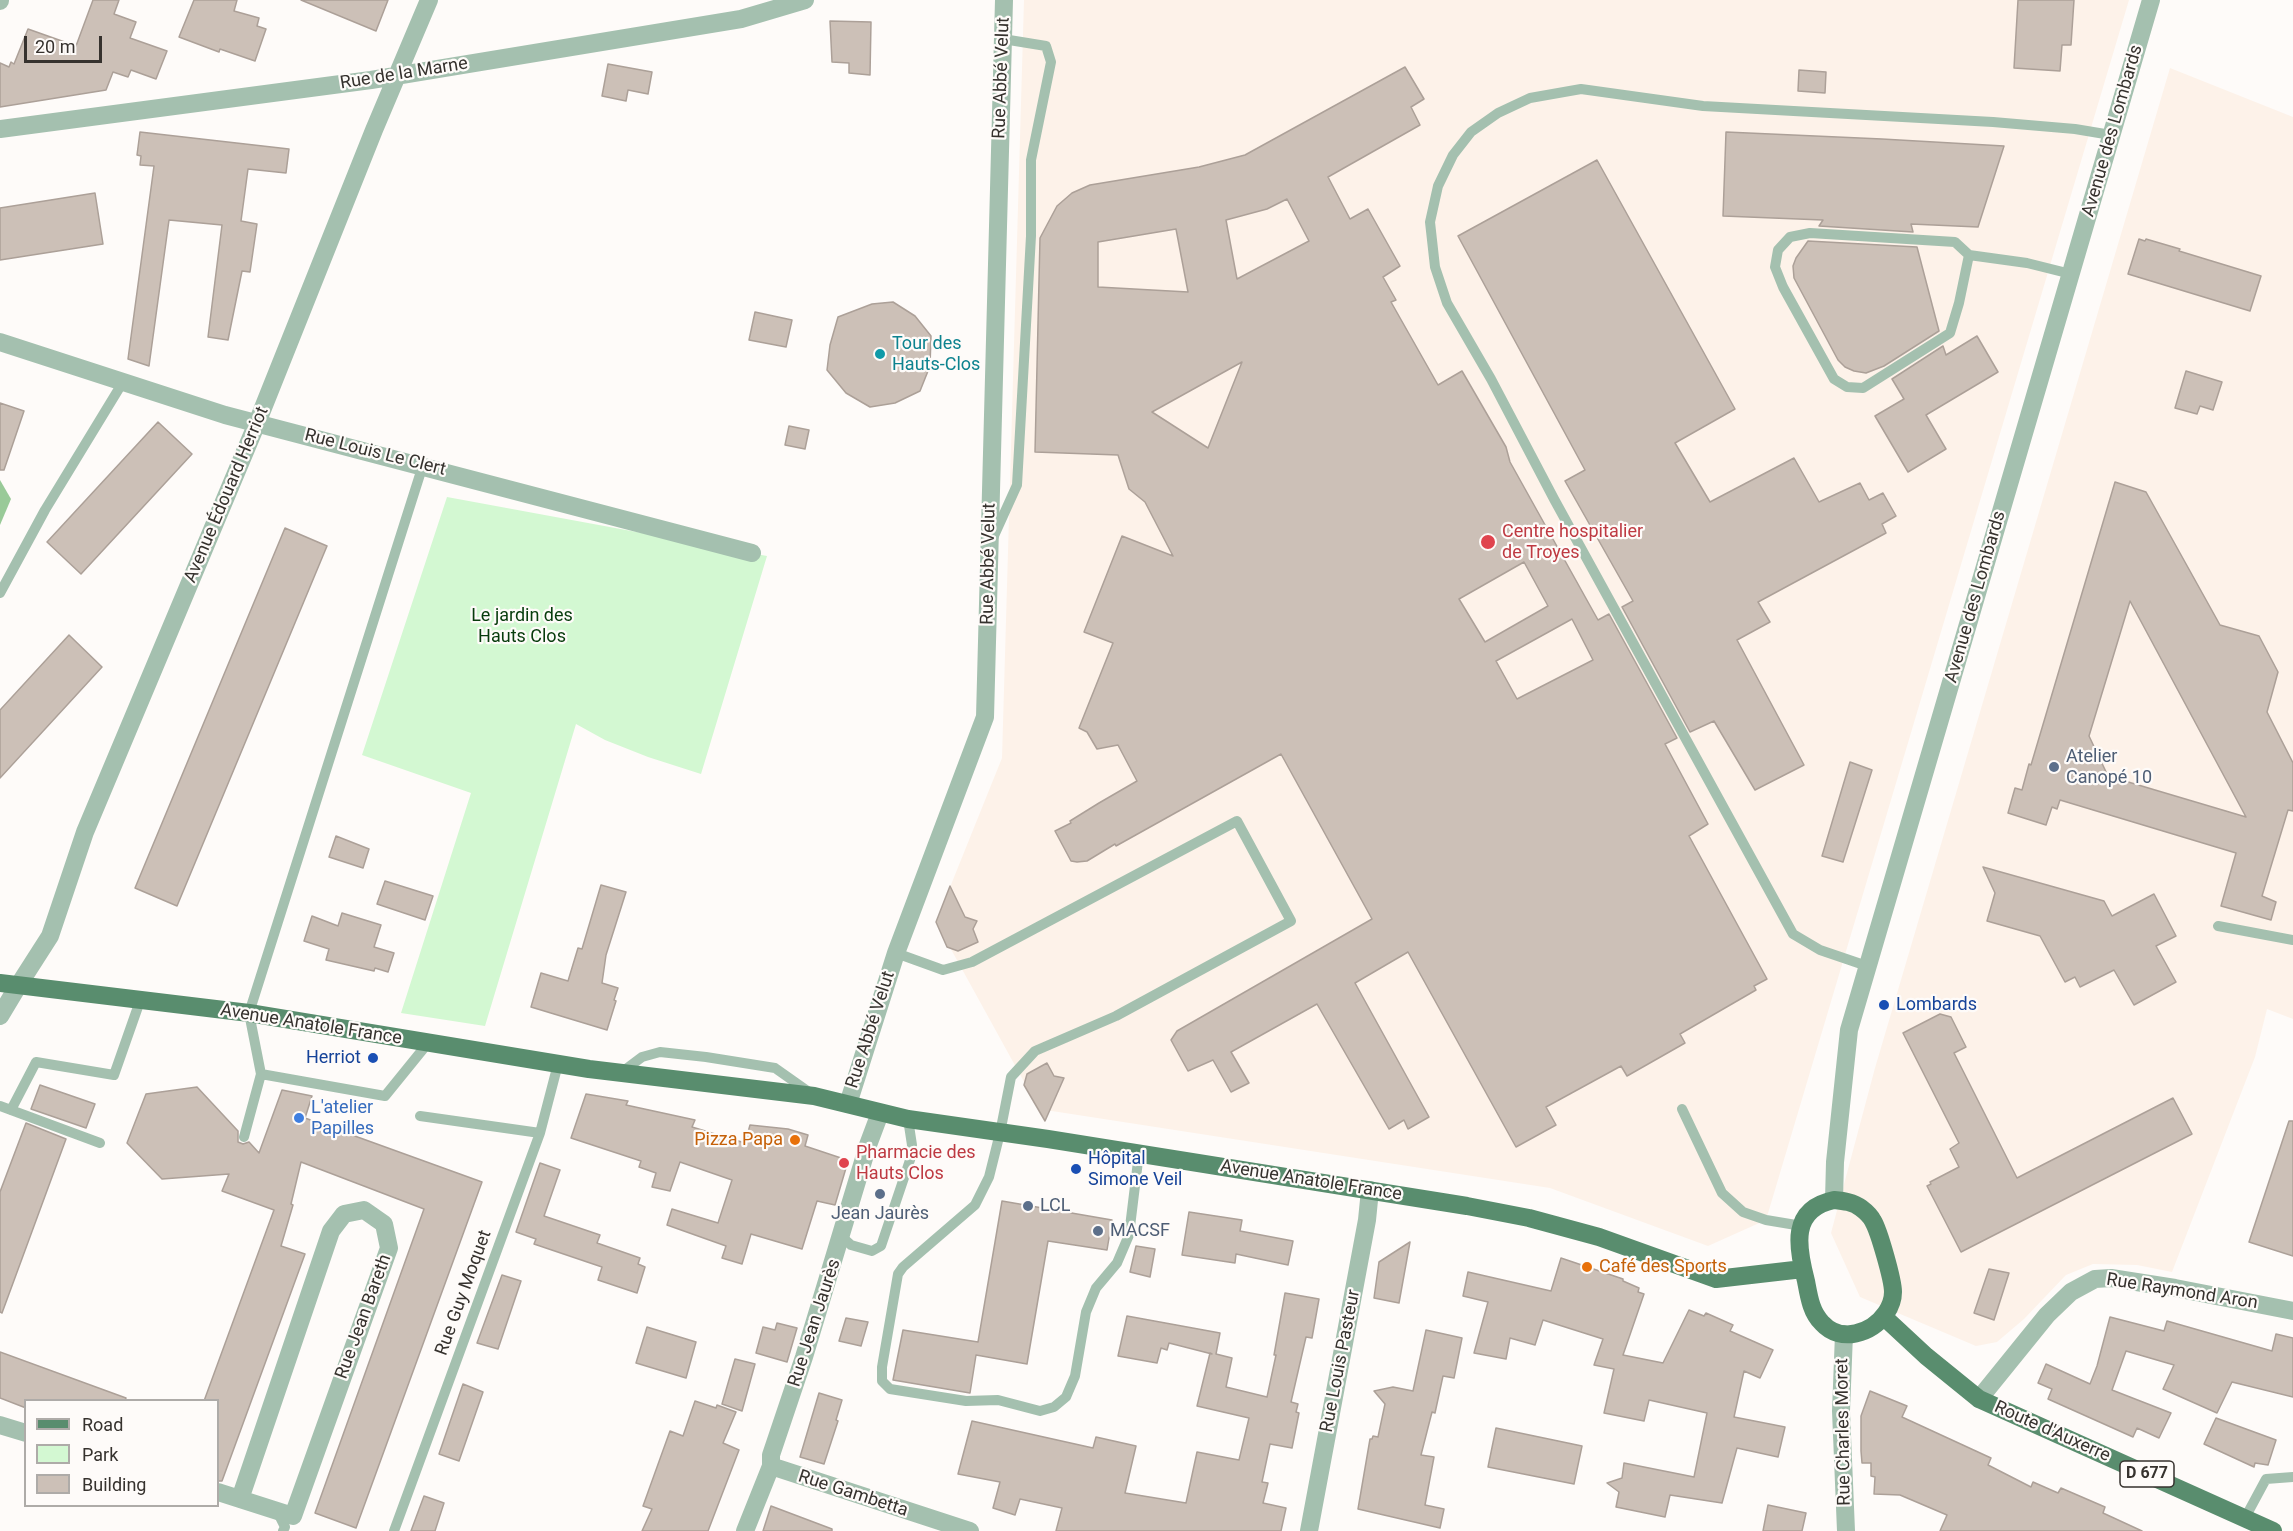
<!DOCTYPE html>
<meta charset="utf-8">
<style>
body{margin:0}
#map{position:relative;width:2293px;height:1531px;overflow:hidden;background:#fefbf9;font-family:Roboto,sans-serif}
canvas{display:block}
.legend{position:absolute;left:24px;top:1399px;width:195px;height:108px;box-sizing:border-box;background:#fefbf9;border:2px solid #aeaba8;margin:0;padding:8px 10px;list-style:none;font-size:18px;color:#36322e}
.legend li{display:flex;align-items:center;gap:12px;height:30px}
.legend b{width:30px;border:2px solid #aeaba8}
.scale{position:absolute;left:24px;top:36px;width:78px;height:27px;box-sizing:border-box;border:3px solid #36322e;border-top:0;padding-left:8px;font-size:18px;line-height:21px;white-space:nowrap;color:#36322e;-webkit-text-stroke:4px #fefbf9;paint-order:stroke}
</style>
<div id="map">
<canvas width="2293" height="1531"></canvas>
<ul class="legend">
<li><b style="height:8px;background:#598d6e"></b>Road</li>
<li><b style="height:16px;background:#d3f8d2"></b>Park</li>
<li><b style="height:16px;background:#ccc0b7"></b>Building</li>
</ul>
<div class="scale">20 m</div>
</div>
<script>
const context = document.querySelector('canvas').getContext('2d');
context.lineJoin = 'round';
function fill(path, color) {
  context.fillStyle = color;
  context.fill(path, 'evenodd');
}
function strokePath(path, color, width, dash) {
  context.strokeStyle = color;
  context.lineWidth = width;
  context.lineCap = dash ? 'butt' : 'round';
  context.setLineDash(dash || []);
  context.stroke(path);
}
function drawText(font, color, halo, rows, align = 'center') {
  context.font = font + ' Roboto,sans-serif';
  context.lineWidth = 4.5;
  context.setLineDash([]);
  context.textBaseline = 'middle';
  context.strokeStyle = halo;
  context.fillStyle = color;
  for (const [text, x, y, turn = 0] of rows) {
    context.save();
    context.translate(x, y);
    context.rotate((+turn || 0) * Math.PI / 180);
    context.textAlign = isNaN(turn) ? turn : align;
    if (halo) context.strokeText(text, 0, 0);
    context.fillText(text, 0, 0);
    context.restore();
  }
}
const built = new Path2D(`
 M1024,0H2129L1766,1220L1708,1246L1550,1188L1039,1109L936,922L1002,758Z
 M2170,68L2293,117V1019L2267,1009L2255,1057L2172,1272L2137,1265L2093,1264L2066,1275L2024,1319L1997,1342L1976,1346L1860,1297L1831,1233L1875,1068Z`);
const green = new Path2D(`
 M447,497L767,556L701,774L648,757L605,740L576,724L485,1026L401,1013L471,793L362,755Z`);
const forest = new Path2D(`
 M0,480L11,499L0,525Z`);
const building = new Path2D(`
 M93,0H119L114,14L136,22L130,38L167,51L156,79L131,70L128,77L113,72L106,90L0,107V63L9,67L11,62L14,64L28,29L76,46Z
 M194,0H237L234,11L259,18L257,26L266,29L255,61L220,49L219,52L179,37Z
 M301,0H388L376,31Z
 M2018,0H2074L2071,45H2062L2060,71L2014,68Z
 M830,21L871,22L870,75L849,73V63L832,62Z
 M608,64L652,72L648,94L628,90L626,101L602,96Z
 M1405,67L1424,99L1411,107L1420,125L1328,177L1350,219L1368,209L1400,266L1383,277L1396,300L1391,302L1438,385L1462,371L1506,447L1510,462L1598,620L1609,614L1677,738L1665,744L1708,824L1689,836L1767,979L1754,986L1756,990L1680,1034L1685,1043L1627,1076L1621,1066L1546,1107L1556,1125L1516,1147L1408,952L1355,983L1429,1117L1408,1129L1404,1120L1389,1129L1317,1004L1231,1052L1249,1083L1231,1092L1213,1060L1188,1071L1171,1040L1177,1031L1372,919L1281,754L1116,846L1115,844L1087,861L1077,862L1071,861L1055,831L1071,823L1070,821L1099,803L1137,781L1118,745L1097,749L1087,732L1079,728L1113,643L1084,632L1122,536L1173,556L1145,502L1129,489L1118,455L1035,452L1040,238L1057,206L1072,193L1090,185L1199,167L1245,155ZM1287,199L1309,241L1237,279L1226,220L1267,209ZM1176,229L1188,292L1098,287V242ZM1242,362L1208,448L1152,412ZM1524,562L1548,606L1485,642L1459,599ZM1572,619L1593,660L1517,699L1496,661Z
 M1799,70L1826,72L1825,93L1798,91Z
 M140,132L289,149L286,173L248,169L241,221L257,224L250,272L242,271L228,340L208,337L222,225L169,220L149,366L128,359L154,166L140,165L141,156L137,155Z
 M1726,132L1882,139L2004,146L1978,227L1911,224L1913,232L1819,226L1823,220L1723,216Z
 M1597,160L1735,409L1675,443L1710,502L1794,458L1819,502L1860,483L1869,500L1883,493L1896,516L1882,524L1886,533L1758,602L1770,622L1737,640L1804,765L1755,790L1714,721L1690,732L1622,607L1633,601L1565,481L1585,470L1458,236Z
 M95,193L103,244L0,260V208Z
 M2139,239L2145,241L2146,239L2180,249L2179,251L2261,276L2250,311L2128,274Z
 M1808,241L1917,247L1939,331L1884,366L1866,373L1854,371L1845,367L1838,360L1794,278L1793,266L1796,258Z
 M893,302L915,316L931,336L930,366L920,391L895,403L870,407L846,393L827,370L830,345L838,317L872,304Z
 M755,312L792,320L786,347L749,340Z
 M1977,336L1998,372L1926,415L1946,449L1908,472L1875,416L1904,399L1892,379L1943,346L1946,355Z
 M2186,371L2222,382L2213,410L2200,406L2197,414L2175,408Z
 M0,403L24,411L4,470H0Z
 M158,422L192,454L81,574L47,542Z
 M789,426L809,430L805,449L785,445Z
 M2115,482L2146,492L2220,625L2259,636L2278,672L2267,712L2293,763V811L2288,810L2262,896L2276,902L2271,920L2221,906L2236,853L2060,800L2057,809L2052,807L2046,825L2008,813L2015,788L2022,790L2029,764L2031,765ZM2130,601L2246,817L2108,776L2089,736Z
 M285,528L327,546L177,906L135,888Z
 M69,635L102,667L0,778V710Z
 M1850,762L1872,770L1843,862L1822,856Z
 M336,836L369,849L363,868L329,857Z
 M1983,867L2104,901L2112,916L2154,894L2176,936L2156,946L2176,982L2134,1005L2114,970L2080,987L2075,977L2065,982L2040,936L1987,921L1995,893Z
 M385,881L433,896L425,920L377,904Z
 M601,885L626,892L606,955L602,983L618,988L614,1000L616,1001L607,1030L531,1007L541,973L568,981L578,948L582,949Z
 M950,886L965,917L977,921L973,929L978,942L958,951L947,947L936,922Z
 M342,913L381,925L374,947L394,953L388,972L375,968L374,971L326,960L329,949L304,941L312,916L338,926Z
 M1940,1014L1951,1017L1966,1047L1954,1053L2017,1178L2173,1098L2192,1134L1961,1252L1927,1186L1931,1184L1930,1182L1959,1167L1950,1149L1959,1143L1903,1033Z
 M1047,1063L1054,1076L1064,1078L1045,1121L1024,1085L1027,1074Z
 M40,1085L95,1104L86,1128L31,1109Z
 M197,1087L238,1131V1142L243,1144L249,1142L259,1153L282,1090L312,1096L305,1118L482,1182L356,1528L315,1513L424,1209L301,1162L291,1204L293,1205L281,1246L305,1254L222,1481H218V1401H204L274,1210L222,1191L229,1174L162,1179L127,1143L146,1094Z
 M586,1094L628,1101L626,1105L695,1120L692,1127L745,1143L750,1125L788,1129L808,1135L805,1146L841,1158L846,1168L835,1205L817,1201L802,1249L751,1234L742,1264L722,1258L726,1246L667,1225L672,1209L718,1223L732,1180L680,1162L670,1191L652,1187L656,1173L639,1167L641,1161L571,1138Z
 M2289,1121H2293V1256L2249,1242Z
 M26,1123L66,1139L2,1313L0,1312V1192Z
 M540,1163L560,1170L544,1216L600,1235L597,1243L640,1258L638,1264L645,1267L637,1293L598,1280L602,1267L534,1244L536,1239L516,1232Z
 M1002,1201L1112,1220L1107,1250L1048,1241L1027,1364L976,1355L970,1393L893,1380L903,1330L978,1342Z
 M1189,1212L1242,1220L1240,1231L1293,1241L1288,1265L1236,1254L1235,1263L1182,1255Z
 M1410,1242L1399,1303L1374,1298L1379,1262Z
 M1136,1246L1155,1249L1150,1277L1130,1272Z
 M1561,1258L1623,1279V1281L1639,1288L1638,1292L1644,1294L1623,1355L1663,1363L1689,1310L1704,1316L1706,1313L1733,1325L1730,1331L1773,1350L1760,1378L1744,1371L1734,1417L1785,1427L1778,1457L1737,1448L1722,1503L1670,1495L1665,1517L1616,1507L1619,1492L1607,1483L1622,1478L1624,1463L1694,1477L1707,1413L1649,1400L1644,1421L1604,1413L1614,1369L1594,1365L1603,1339L1543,1320L1535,1345L1510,1338L1506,1359L1474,1353L1488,1302L1463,1296L1468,1272L1551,1291Z
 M1989,1269L2009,1273L1994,1320L1974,1313Z
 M502,1275L521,1281L498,1349L477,1343Z
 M1285,1293L1319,1299L1312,1338L1306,1337L1291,1402L1298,1404L1296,1412L1299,1413L1292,1448L1270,1444L1262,1482L1268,1483L1263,1503L1286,1508L1281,1531H1056L1062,1508L1020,1499L1015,1515L993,1508L1000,1482L958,1474L972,1421L1093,1448L1096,1437L1136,1446L1125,1493L1186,1503L1197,1452L1239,1460L1249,1418L1197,1406L1210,1353L1212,1354L1169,1343L1167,1350L1161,1348L1157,1363L1118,1356L1127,1316L1220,1333L1216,1354L1232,1358L1226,1387L1267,1397L1276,1355H1274Z
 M2110,1317L2164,1331L2167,1321L2272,1351L2276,1334L2293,1338V1397L2232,1382L2217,1413L2163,1389L2174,1365L2126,1351L2112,1390L2171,1413L2159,1438L2137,1428L2133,1437L2048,1399L2052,1389L2038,1383L2046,1364L2090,1384L2097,1366Z
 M846,1318L868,1322L861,1346L839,1341Z
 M777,1323L797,1328L787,1362L756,1353L763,1327L775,1330Z
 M647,1327L696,1342L686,1378L636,1363Z
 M1426,1330L1462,1338L1454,1378L1443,1376L1435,1413L1432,1412L1421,1455L1434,1457L1425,1505L1444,1509L1440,1528L1358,1509L1370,1439H1372L1373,1436L1378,1437L1385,1404L1374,1391L1393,1387L1413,1391Z
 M0,1352L126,1398L125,1401H26V1408L0,1398Z
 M735,1359L755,1364L742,1411L722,1404Z
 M463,1384L483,1392L459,1461L439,1454Z
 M1870,1391L1907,1406L1902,1417L1991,1458L1988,1465L2031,1487L2033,1482L2058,1493L2061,1488L2105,1507L2103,1513L2142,1531H1940L1947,1515L1900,1495L1874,1494L1875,1477L1871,1476V1463H1862L1861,1451V1416Z
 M819,1393L842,1400L836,1420L838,1421L824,1464L800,1457Z
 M695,1401L716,1408L717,1405L736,1412L723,1443L739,1450L708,1531H642L652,1509L643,1506L670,1431L683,1436Z
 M2216,1418L2276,1440L2268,1465L2255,1463L2254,1467L2204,1444Z
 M1496,1428L1582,1446L1574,1484L1488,1467Z
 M424,1496L444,1503L435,1531H411Z
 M1768,1505L1806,1513L1802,1531H1763Z
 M771,1506L832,1529V1531H763Z`);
const service = new Path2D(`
 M1969,255L1959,303L1950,333L1863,388L1847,387L1834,379L1783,287L1775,267L1778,250L1790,237L1810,233L1955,242L1969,255L2027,263L2071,274
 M993,538L1017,485L1031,236V160L1051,62L1046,46L1003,39
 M0,593L45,510L123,382
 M2218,926L2293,940
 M896,953L943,970L972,962L1237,821L1291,921L1116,1016L1035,1051L1011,1077L1000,1133L989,1177L975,1205L903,1267L898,1274L882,1367V1381L890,1389L966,1401L998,1400L1040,1411L1054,1407L1066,1397L1075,1376L1086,1312L1096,1288L1117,1263L1129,1235L1139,1153
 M1867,966L1820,950L1793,934L1554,499L1491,379L1447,303L1435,267L1430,222L1438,186L1453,155L1471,132L1498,113L1530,98L1581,89L1703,106L1993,122L2075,129L2111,135
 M622,1072L642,1057L660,1052L706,1057L775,1068L809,1092
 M261,1074L385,1096L428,1043
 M0,1106L100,1143
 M1682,1109L1722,1193L1743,1212L1766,1220L1802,1226
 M11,1110L36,1062L114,1075L140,1001
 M420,1116L540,1133
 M244,1137L261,1074L249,1013L423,465
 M842,1237L851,1245L872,1251L881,1246L911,1157L912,1145L908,1119
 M277,1511L285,1527L283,1531
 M2245,1518L2266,1479L2293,1477
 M394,1531L540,1133L558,1064`);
const minor = new Path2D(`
 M0,1V0
 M0,342L225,415L752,553
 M0,1016L18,986
 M848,1104L896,953L985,717L1004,0
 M1979,1399L2047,1315L2071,1292L2095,1279L2111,1278L2175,1288L2293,1311
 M0,1425L26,1433
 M771,1466L970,1531
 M218,1492L293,1516L389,1248L384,1224L364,1210L344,1214L331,1231L240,1499
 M745,1531L771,1466V1455L804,1357L868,1145L880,1113
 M1309,1531L1367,1220L1370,1190`);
const tertiary = new Path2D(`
 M0,129L371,80L741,19L805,0
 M18,986L50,936L85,832L257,423L374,130L429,0
 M1834,1200L1835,1162L1849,1030L2151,0
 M1844,1334L1841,1411L1846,1531`);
const primary = new Path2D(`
 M0,983L249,1013L589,1069L814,1096L908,1119L1048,1139L1467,1206L1529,1218L1599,1237L1716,1279L1803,1269
 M1834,1200C1844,1201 1853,1202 1861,1208C1865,1211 1871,1217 1873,1221C1879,1231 1893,1280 1893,1292C1893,1301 1890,1307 1886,1313C1872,1333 1841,1344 1822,1323C1811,1312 1809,1297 1806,1281C1797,1247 1790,1209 1834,1200Z
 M1884,1317L1926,1356L1979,1399L2273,1531`);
const markers = [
 [880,354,6,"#0f9aa8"],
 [1488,542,8,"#e0444e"],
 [2054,767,6,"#5c6f8a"],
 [1884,1005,6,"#1a4fb4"],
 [373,1058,6,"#1a4fb4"],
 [299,1118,6,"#3f7fe0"],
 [795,1140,6,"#e8710a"],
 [844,1163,6,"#e0444e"],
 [1076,1169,6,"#1a4fb4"],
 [880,1194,6,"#5c6f8a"],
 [1028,1206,6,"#5c6f8a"],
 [1098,1231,6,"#5c6f8a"],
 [1587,1267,6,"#e8710a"]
];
const shields = [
 [2147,1474,54]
];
const shieldNames = [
 ["D 677",2147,1474]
];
const streetNames = [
 ["Rue de la Marne",404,74,-9],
 ["Rue Abbé Velut",1002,78,-88],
 ["Avenue des Lombards",2113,131,-74],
 ["Rue Louis Le Clert",375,453,14],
 ["Avenue Édouard Herriot",227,495,-67],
 ["Rue Abbé Velut",989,564,-89],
 ["Avenue des Lombards",1976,597,-74],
 ["Avenue Anatole France",311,1025,9],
 ["Rue Abbé Velut",871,1030,-72],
 ["Avenue Anatole France",1311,1181,9],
 ["Rue Raymond Aron",2182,1292,9],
 ["Rue Guy Moquet",464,1293,-70],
 ["Rue Jean Bareth",364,1317,-70],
 ["Rue Jean Jaurès",815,1323,-72],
 ["Rue Louis Pasteur",1341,1361,-79],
 ["Rue Charles Moret",1844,1432,-91],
 ["Route d'Auxerre",2052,1432,24],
 ["Rue Gambetta",853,1494,18]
];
const cultureNames = [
 ["Tour des",892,344],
 ["Hauts-Clos",892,365]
];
const healthNames = [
 ["Centre hospitalier",1502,532],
 ["de Troyes",1502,553],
 ["Pharmacie des",856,1153],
 ["Hauts Clos",856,1174]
];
const parkNames = [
 ["Le jardin des",522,616],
 ["Hauts Clos",522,637]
];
const serviceNames = [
 ["Atelier",2066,757],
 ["Canopé 10",2066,778],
 ["LCL",1040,1206],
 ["Jean Jaurès",880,1214,"center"],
 ["MACSF",1110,1231]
];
const transitNames = [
 ["Lombards",1896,1005],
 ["Herriot",361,1058,"right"],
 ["Hôpital",1088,1159],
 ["Simone Veil",1088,1180]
];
const shopNames = [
 ["L'atelier",311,1108],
 ["Papilles",311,1129]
];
const foodNames = [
 ["Pizza Papa",783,1140],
 ["Café des Sports",1599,1267,"left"]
];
fill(built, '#fdf2e9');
fill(green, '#d3f8d2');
fill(forest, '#99ca98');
fill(building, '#ccc0b7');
strokePath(building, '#aca098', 1.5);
strokePath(service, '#a4c0af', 10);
strokePath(minor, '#a4c0af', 18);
strokePath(tertiary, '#a4c0af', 18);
strokePath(primary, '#598d6e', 18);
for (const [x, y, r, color] of markers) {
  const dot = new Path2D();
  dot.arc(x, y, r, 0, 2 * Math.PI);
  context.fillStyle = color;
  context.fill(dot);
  strokePath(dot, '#fefbf9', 2);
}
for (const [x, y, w] of shields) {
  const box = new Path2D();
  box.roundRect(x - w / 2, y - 13, w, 26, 4.5);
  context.fillStyle = '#fefbf9';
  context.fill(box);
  strokePath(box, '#36322e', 1.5);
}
drawText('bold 16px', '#36322e', null, shieldNames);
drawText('18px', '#36322e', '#fefbf9', streetNames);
drawText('18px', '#0d838f', '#fefbf9', cultureNames, 'left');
drawText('18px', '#be3a42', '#fefbf9', healthNames, 'left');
drawText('18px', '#073c0c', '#fefbf9', parkNames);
drawText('18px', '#4e5e75', '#fefbf9', serviceNames, 'left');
drawText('18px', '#164399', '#fefbf9', transitNames, 'left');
drawText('18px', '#366cbe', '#fefbf9', shopNames, 'left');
drawText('18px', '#c56008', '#fefbf9', foodNames, 'right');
</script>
